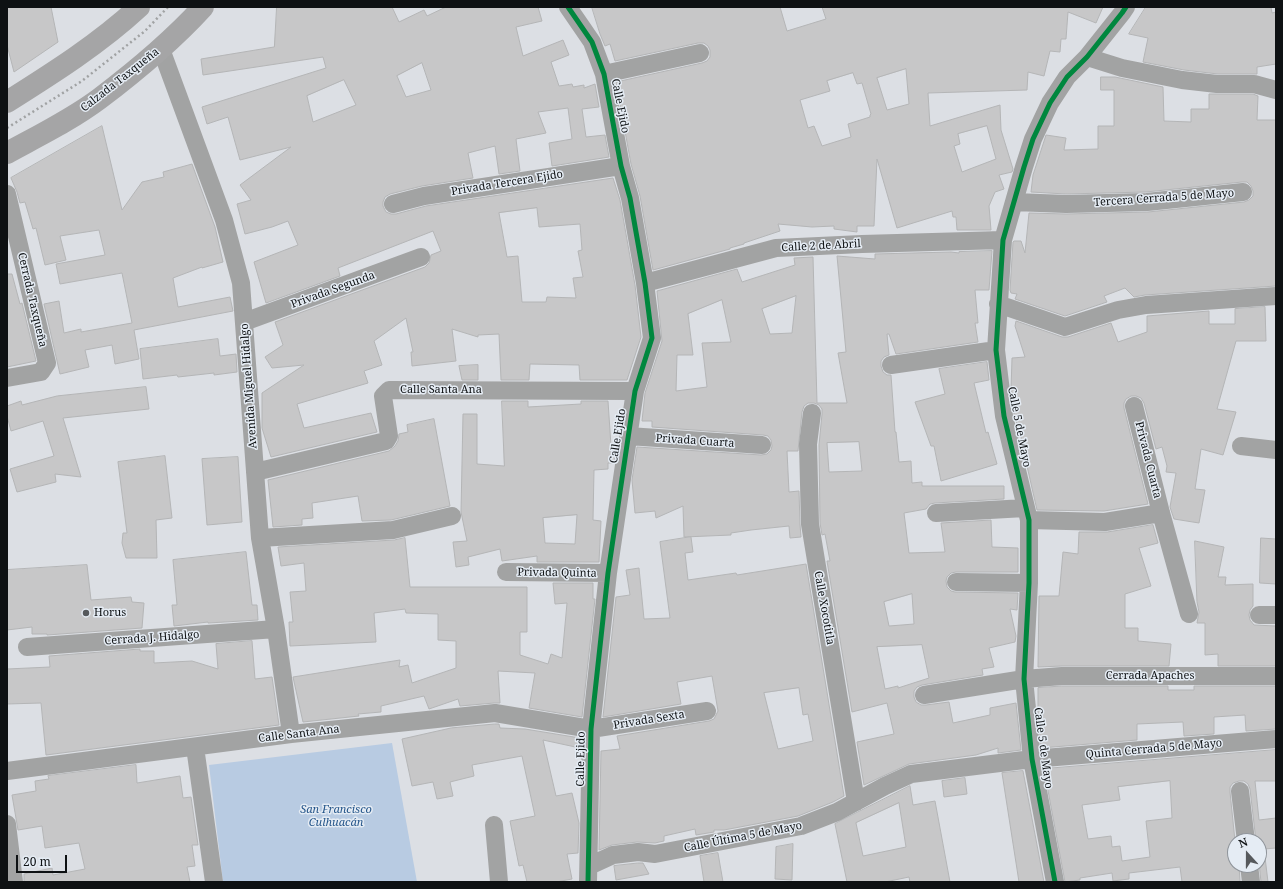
<!DOCTYPE html>
<meta charset="utf-8">
<style>
body{margin:0}
#map{position:relative;width:1283px;height:889px;overflow:hidden;background:#dcdfe4;font-family:"Noto Serif",serif}
canvas{display:block}
.frame{position:absolute;inset:0;border:8px solid #0e1113;pointer-events:none}
.north{position:absolute;left:1227px;top:833px;width:40px;height:40px;box-sizing:border-box;background:#e5ecf4;border:1px solid #8f949a;border-radius:50%;rotate:339deg;font-size:11px;font-weight:700;line-height:16px;text-align:center;color:#0e1113}
.north::after{content:'';display:block;margin:auto;width:14px;height:18px;background:#56595c;clip-path:polygon(50% 0,100% 100%,50% 72%,0 100%)}
.scale{position:absolute;left:16px;top:855px;width:51px;height:18px;box-sizing:border-box;border:2px solid #0e1113;border-top:0;padding-left:5px;font-size:12px;line-height:14px;white-space:nowrap;color:#0e1113;-webkit-text-stroke:3px #e5ecf4;paint-order:stroke}
</style>
<div id="map">
<canvas width="1283" height="889"></canvas>
<div class="frame"></div>
<div class="north">N</div>
<div class="scale">20 m</div>
</div>
<script>
const context = document.querySelector('canvas').getContext('2d');
context.lineJoin = 'round';
function fill(path, color) {
  context.fillStyle = color;
  context.fill(path, 'evenodd');
}
function strokePath(path, color, width, dash) {
  context.strokeStyle = color;
  context.lineWidth = width;
  context.lineCap = dash ? 'butt' : 'round';
  context.setLineDash(dash || []);
  context.stroke(path);
}
function drawText(font, color, halo, rows, align = 'center') {
  context.font = font + ' "Noto Serif",serif';
  context.lineWidth = 3;
  context.setLineDash([]);
  context.textBaseline = 'middle';
  context.strokeStyle = halo;
  context.fillStyle = color;
  for (const [text, x, y, turn = 0] of rows) {
    context.save();
    context.translate(x, y);
    context.rotate((+turn || 0) * Math.PI / 180);
    context.textAlign = isNaN(turn) ? turn : align;
    if (halo) context.strokeText(text, 0, 0);
    context.fillText(text, 0, 0);
    context.restore();
  }
}
const green = new Path2D(`
 M392,743L417,882H223L209,765Z`);
const building = new Path2D(`
 M7,7H51L58,42L14,72L7,45Z
 M277,7H392L399,22L424,10L427,16L446,7H538L542,21L516,27L523,56L563,40L569,55L551,62L559,86L572,84L573,87L584,85V88L595,84L599,107L582,109L586,137L605,135L609,157L552,166L549,143L572,139L568,108L538,112L546,133L516,139L520,171L499,174L495,146L468,153L473,178L422,186L390,194L385,197L383,202V206L386,212L391,214H396L426,206L613,178L620,200L635,285L641,337L627,380H580L579,365L530,364L529,380H501L499,334L478,335V337L452,329L456,361L412,366L411,352H413L406,318L374,341L382,365L364,371L368,383L297,404L304,428L371,413L377,432L271,457L262,428V393L304,365L272,368L265,357L283,345L275,322L425,267L429,263L431,255L441,251L433,231L338,268L340,276L266,303L254,262L298,245L288,221L272,227L245,234L237,204L251,200L240,185L291,147L240,160L228,117L207,124L202,107L326,68L323,57L203,75L201,59L274,47ZM422,63L431,90L406,97L397,76ZM344,80L356,105L313,122L307,96ZM537,208L539,227L580,224L582,250L578,251L583,277L573,278L576,298L547,297L546,302H522L518,256L507,257L499,213Z
 M592,7H780L787,31L826,19L822,7H1103L1096,23L1068,12L1066,39H1061L1060,52L1050,51L1044,76L1028,72L1027,90L928,93L930,126L1000,105L1001,130L1013,169L1012,172L999,175L1004,189L995,192L989,206L991,230H957L956,217H953L952,211L897,228L877,159L874,226H857V232L834,229V226L812,227L778,224L780,231L744,243V244L730,248V249L653,270L640,196L631,164L616,82L702,63L707,61L710,57V50L708,46L704,43H698L615,61L610,44L605,46L600,34ZM906,69L909,104L887,110L877,78ZM853,73L857,84L862,83L871,114L870,115V117L848,124L851,137L822,146L814,126L808,128L800,100L830,91L827,81ZM987,126L996,159L962,172L954,146L960,144L958,134Z
 M1146,7H1271L1272,13L1276,12V64L1257,67V74H1218L1184,70L1143,62L1148,38L1129,34Z
 M1101,77H1115L1163,87L1164,121L1191,122V109H1209V94H1253L1258,96L1257,120H1276V286L1145,295L1134,297L1125,288L1104,296L1107,302L1065,316L1015,299L1017,294L1011,293L1010,290L1013,242L1014,241H1021L1025,253L1029,213L1066,214L1148,212L1244,202L1249,200L1253,196V191L1251,186L1247,182H1242L1146,192L1066,194L1031,192L1033,175L1046,135L1066,138L1064,150L1098,149V126H1114V90H1101Z
 M102,126L122,210L142,182L164,177L163,172L192,164L215,227L223,262L202,268V267L173,278L178,307L230,297L233,311L134,330L139,359L115,364L112,345L85,350L89,367L60,374L44,304L59,301L64,333L81,329V332L132,323L122,273L60,284L56,264L105,255L99,230L60,236L66,260L45,265L36,228L33,229L25,202L20,203L17,192L11,178Z
 M992,251L989,290H975L978,323H975L978,342L896,354L889,334H887L889,355L884,357L881,361V366L883,372L887,375H891L895,432H896L899,462L911,461L912,483L922,482V486H1004V499L935,503L930,504L926,509L904,513L909,553L945,552L941,523L991,520L992,547L1018,548V572H956L951,573L947,577L946,581L947,587L951,591L955,592L1018,593L1017,610L1010,609L1016,636L1015,642L989,648L994,667L982,669L983,675L922,685L917,687L914,691V697L916,702L921,705H926L949,702L953,723L990,715V708L1016,703L1021,750L998,753V748L976,755L909,764L864,785L857,742L894,734L887,703L852,712L827,561H830L825,534L822,535L820,523L819,445L822,414V409L819,405L814,403H808L804,406L802,412L798,451H787L789,492L799,491L800,524L801,537L790,538L789,526L751,530L731,533V535L684,537L683,506L656,518L655,511L635,513L632,480L637,447L761,455L767,454L771,450L772,446L771,440L768,436L763,435L652,427V421H642L645,393L662,341L657,291L737,269L742,282L795,265L794,258L813,257L817,403H847L838,353L846,352L837,256L875,259V254L951,252L959,253V252ZM796,296L792,333L770,334L762,309ZM722,300L731,342L702,343L707,387L676,391L677,355H693L688,314ZM859,442L862,471L829,472L827,443ZM912,594L914,624L889,626L884,602ZM922,645L929,678L898,688V686L885,689L877,647Z
 M7,274H12L20,304L22,303L36,361L7,367Z
 M1265,307L1266,341H1236L1217,409L1236,412L1223,455L1201,449L1195,489L1205,490L1199,523L1174,519L1170,507L1176,473L1166,472L1167,466L1162,447L1156,449L1144,403L1141,398L1136,396H1131L1126,399L1124,403V408L1148,504L1104,511L1037,510L1022,444H1023L1014,414L1011,390L1012,358L1025,357L1015,326L1016,321L1062,337H1068L1111,323L1118,342L1147,332V316L1209,311V324H1235V309Z
 M218,339L220,356L236,354L237,372L214,375V373L178,377L177,375L143,379L140,349Z
 M987,362L989,380L974,383L986,433L988,432L997,464L941,481L934,446H931L915,402L945,394L939,369Z
 M478,365V380H462L459,366Z
 M146,387L149,409L63,418L81,477L55,474L56,482L17,492L10,469L54,456L43,421L11,431L7,416V406L21,401L22,405L57,396Z
 M502,401H528V407L581,404V401H608L611,446H616L614,463H608V469L594,470L593,520L601,521L599,562H537V556L502,561L500,549L468,557L469,565L456,567L453,542L467,541L461,512L463,414H477V464L504,466ZM577,515L575,544L545,543L543,518Z
 M434,419L450,506L391,520L362,521L358,496L312,503L313,518L302,519V525L273,527L268,480L389,451L395,446L398,441L399,434L408,432L407,425Z
 M165,456L172,518L156,520L157,558H126L122,543L123,533H127L118,462Z
 M238,457L242,522L207,525L202,459Z
 M1153,525L1158,543L1139,548L1151,586L1125,594V628H1138V641L1171,644L1169,666H1062L1038,667L1039,596H1059L1063,552L1078,554L1079,532H1107Z
 M691,537L693,552L685,553L688,580L736,573L737,575L806,564L844,796L833,802L798,816L724,830H714V832L696,835L695,829L664,836V841L655,843L637,842L612,845L599,850L601,751L620,749L617,736L709,721L714,719L718,711L712,676L677,682L681,704L603,717L616,597L630,595L626,570L639,568L644,619L670,618L660,542ZM799,688L803,715L808,714L813,741L778,749L764,693Z
 M405,538L410,587H527V632H520V655L548,664L551,654L562,658L567,603L555,604L553,583H593V599H595L582,717L529,708L535,673L498,671L500,703H494L460,706L458,699L429,709L424,696L381,706V712L358,714L359,716L303,722L293,677L400,660L399,667L408,665L412,683L456,668V641L438,640V614L406,613L405,609L374,613L376,642L290,646L289,622H293L290,592L306,591L304,563L281,566L278,547L394,540Z
 M1261,538L1276,539V584L1260,583Z
 M1195,541L1224,547L1218,577H1226L1225,585L1253,584V606L1250,610L1249,615L1250,620L1254,625L1276,626V666H1218V654L1205,655V623H1197L1199,612L1197,602Z
 M246,552L252,605H257L258,620L208,623V622L174,626L172,605H177L173,560Z
 M87,565L91,600L131,597L132,602L144,603L142,628L47,635V634H32V627L7,630V570Z
 M252,641L255,679L272,677L279,725L46,755L41,703L7,704V669L50,667L49,656L140,649V651H154V663L192,661L218,669L216,644Z
 M1062,686H1168V690H1194V686H1276V729L1246,731L1245,715L1214,717V734L1184,736L1183,722L1137,724V740L1041,748L1038,712V688Z
 M495,724H499L500,728L525,729L580,738V748L543,740L556,796L572,793L579,823L578,853L567,854L572,879L556,882H527L523,865L519,866L510,821L535,816L522,756L472,765L474,776L450,782L453,796L437,799L433,782L412,786L402,739L451,728Z
 M1276,750V781H1255L1259,820L1276,818V848L1264,849L1268,882H1261L1259,863V841H1256L1250,789L1248,784L1244,781H1239L1233,783L1230,787V792L1235,841V865H1239L1240,882H1182L1180,867L1129,873V879L1113,881L1112,873L1080,878V880L1065,882L1044,769ZM1170,781L1172,818L1146,821L1150,857L1122,861L1120,846L1112,847L1111,836L1088,839L1082,805L1120,800L1118,787Z
 M136,765L137,783L180,776L183,798L191,797L198,845H192L195,866L187,867L190,882H24V874L52,868L53,875L85,869L79,843L45,848L42,826L18,830L12,795L36,791L35,781L49,779L48,776Z
 M1023,771L1044,882H1019L1002,773Z
 M965,778L967,794L944,797L942,781Z
 M910,786L913,805L935,801L950,882H910L909,877L885,882H847L835,824ZM899,803L906,847L863,856L856,823Z
 M793,844L792,880L775,879L776,847Z
 M718,853L723,882H704L700,856Z
 M638,863H643L649,874L616,880L614,866Z`);
const path = new Path2D(`
 M7,128L82,81L145,31L168,7`);
const minor = new Path2D(`
 M568,7L592,42L604,74L621,166L630,198L645,283L652,338L635,391L608,573L591,729L588,882
 M161,49L224,220L241,283L260,538L276,629L291,734
 M1087,57L1122,68L1182,80L1217,84H1254L1276,90
 M604,74L700,53
 M7,194L47,363L41,372L7,378
 M1014,202L1066,204L1147,202L1243,192
 M393,204L424,196L621,166
 M645,283L776,248L862,244L1003,240
 M998,304L1065,327L1118,310L1146,305L1276,296
 M244,322L421,257
 M891,365L996,350
 M1134,406L1161,513L1189,614
 M812,413L808,444L810,524L856,802
 M628,436L762,445
 M1241,446L1276,450
 M255,472L386,441L389,436L383,396L389,390L635,391
 M936,513L1025,508
 M1029,520L1105,522L1161,513
 M260,538L393,530L452,516
 M506,572L608,573
 M956,582L1029,583
 M1259,615H1276
 M27,647L276,629
 M924,695L1024,679L1062,676H1276
 M195,747L214,882
 M7,771L291,734L495,713L591,729L707,711
 M1240,791L1246,841
 M7,824L14,882
 M494,825L499,882
 M1249,865L1251,882
 M589,866L613,855L638,852L655,854L801,826L837,812L885,786L911,774L1032,759L1276,739
 M1055,882L1032,759L1024,679L1029,583V520L1004,416L996,350L1003,240L1024,167L1033,139L1050,103L1067,77L1087,57L1122,13L1126,7`);
const major = new Path2D(`
 M7,102C53,73 99,44 139,7
 M7,153C38,136 71,120 99,99C136,71 172,41 203,7`);
const cycleway = new Path2D(`
 M568,7L592,42L604,74L621,166L630,198L645,283L652,338L635,391L608,573L591,729L588,882
 M1055,882L1032,759L1024,679L1029,583V520L1004,416L996,350L1003,240L1024,167L1033,139L1050,103L1067,77L1087,57L1122,13L1126,7`);
const markers = [
 [86,613,4,"#56595c"]
];
const streetNames = [
 ["Calzada Taxqueña",120,80,-38],
 ["Calle Ejido",620,106,79],
 ["Privada Tercera Ejido",507,183,-9],
 ["Tercera Cerrada 5 de Mayo",1164,198,-4],
 ["Calle 2 de Abril",821,246,-3],
 ["Privada Segunda",333,290,-20],
 ["Cerrada Taxqueña",32,300,77],
 ["Avenida Miguel Hidalgo",249,386,-94],
 ["Calle Santa Ana",441,390],
 ["Calle 5 de Mayo",1019,427,79],
 ["Calle Ejido",618,436,-81],
 ["Privada Cuarta",695,441,4],
 ["Privada Cuarta",1148,460,76],
 ["Privada Quinta",557,573,1],
 ["Calle Xocotitla",824,608,80],
 ["Cerrada J. Hidalgo",152,638,-4],
 ["Cerrada Apaches",1150,676],
 ["Privada Sexta",649,720,-9],
 ["Calle Santa Ana",299,734,-7],
 ["Calle 5 de Mayo",1043,748,82],
 ["Quinta Cerrada 5 de Mayo",1154,749,-5],
 ["Calle Ejido",581,759,-89],
 ["Calle Última 5 de Mayo",743,837,-11]
];
const poiNames = [
 ["Horus",94,613]
];
const parkNames = [
 ["San Francisco",336,810],
 ["Culhuacán",336,823]
];
fill(green, '#b8cbe2');
fill(building, '#c7c7c8');
strokePath(building, '#b4b5b6', 1);
strokePath(path, '#a0a2a3', 2.5, [2, 3]);
strokePath(minor, '#a2a3a3', 18);
strokePath(major, '#a5a5a6', 22);
strokePath(cycleway, '#00873e', 5);
for (const [x, y, r, color] of markers) {
  const dot = new Path2D();
  dot.arc(x, y, r, 0, 2 * Math.PI);
  context.fillStyle = color;
  context.fill(dot);
  strokePath(dot, '#e5ecf4', 1.5);
}
drawText('11px', '#0e1113', '#e5ecf4', streetNames);
drawText('11px', '#0e1113', '#e5ecf4', poiNames, 'left');
drawText('italic 11px', '#24558a', '#e5ecf4', parkNames);
</script>
